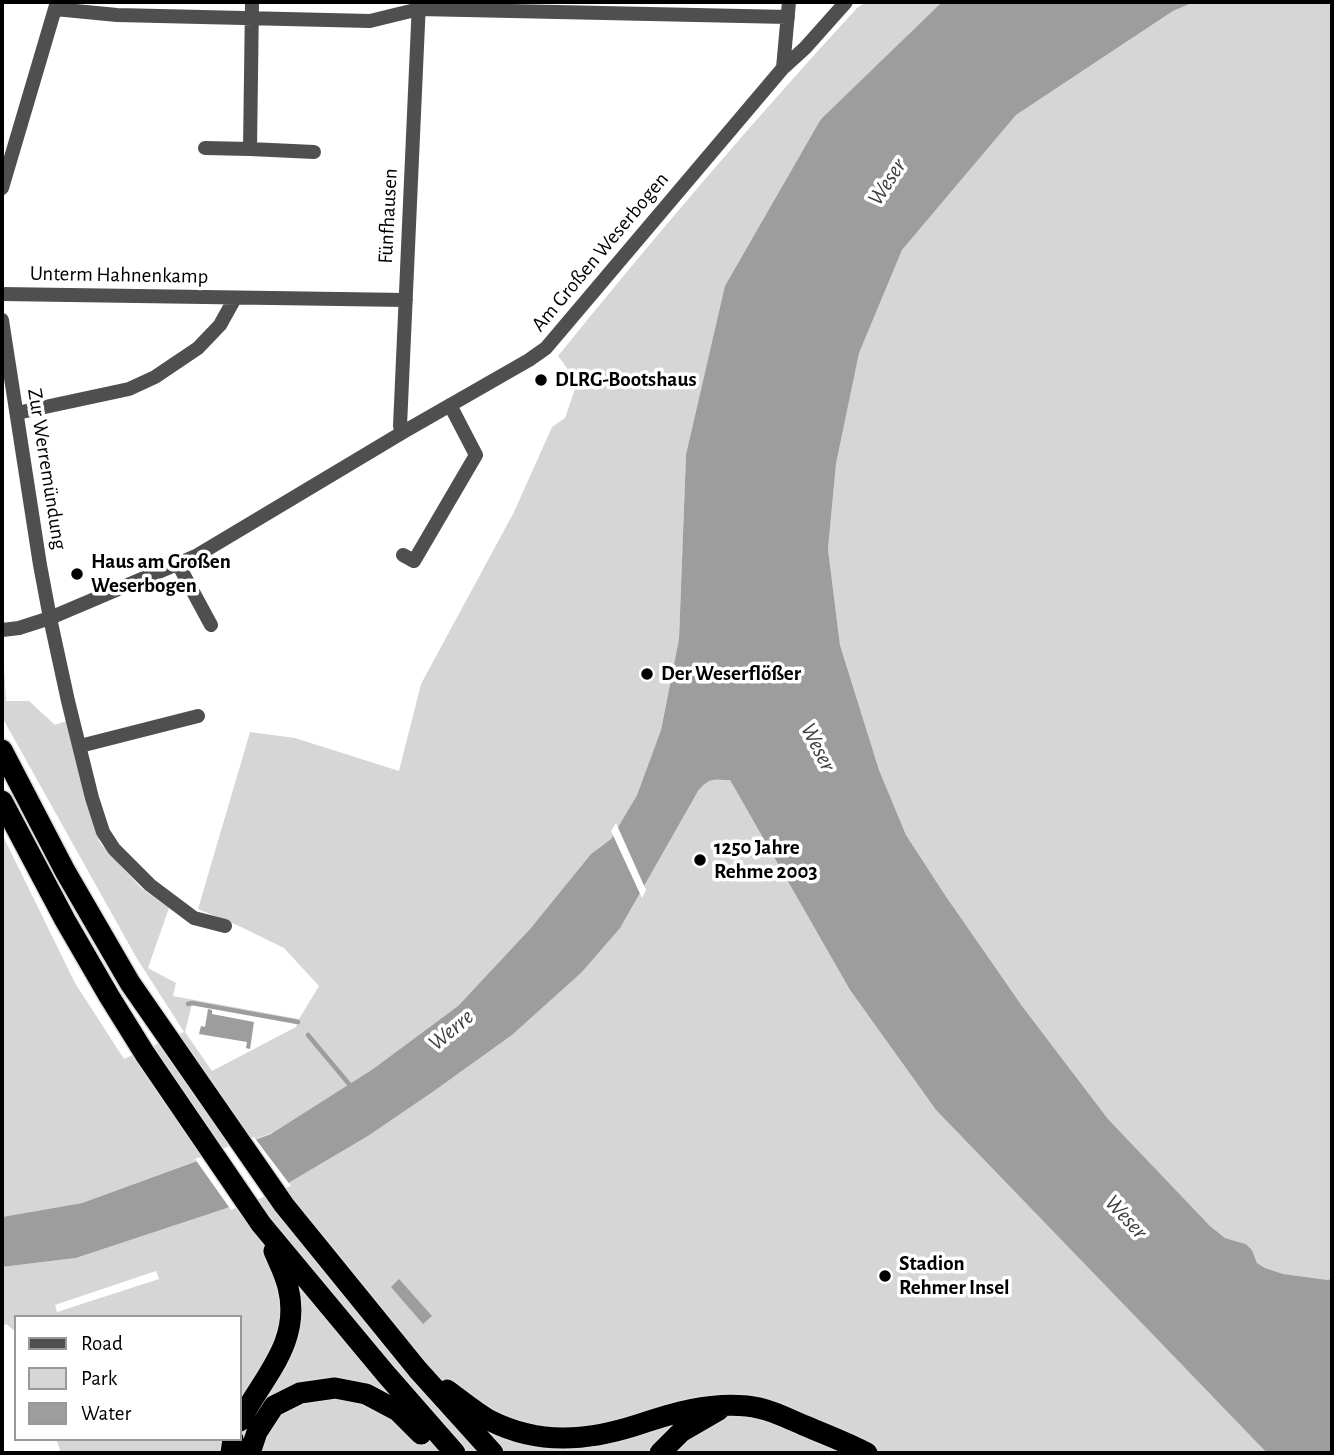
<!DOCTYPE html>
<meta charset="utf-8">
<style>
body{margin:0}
#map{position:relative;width:1334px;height:1455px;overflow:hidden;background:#fff;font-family:"Alegreya Sans",sans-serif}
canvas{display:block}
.frame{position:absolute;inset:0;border:4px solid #000;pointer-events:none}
.legend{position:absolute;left:14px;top:1315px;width:228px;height:126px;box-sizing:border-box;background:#fff;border:2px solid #999;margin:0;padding:9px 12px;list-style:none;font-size:21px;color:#000}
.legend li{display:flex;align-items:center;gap:14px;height:35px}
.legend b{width:35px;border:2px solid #999}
</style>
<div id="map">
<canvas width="1334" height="1455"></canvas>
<div class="frame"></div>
<ul class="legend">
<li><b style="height:9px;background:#4f4f4f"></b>Road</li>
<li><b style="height:19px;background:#d6d6d6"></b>Park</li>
<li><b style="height:19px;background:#9d9d9d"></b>Water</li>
</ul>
</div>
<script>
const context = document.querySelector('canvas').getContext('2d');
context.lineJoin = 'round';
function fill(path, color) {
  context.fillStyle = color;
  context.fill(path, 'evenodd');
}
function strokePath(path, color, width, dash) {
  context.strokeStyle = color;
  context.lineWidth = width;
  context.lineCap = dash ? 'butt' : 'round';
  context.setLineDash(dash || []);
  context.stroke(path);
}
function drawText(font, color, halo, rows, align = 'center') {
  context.font = font + ' "Alegreya Sans",sans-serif';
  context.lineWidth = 7;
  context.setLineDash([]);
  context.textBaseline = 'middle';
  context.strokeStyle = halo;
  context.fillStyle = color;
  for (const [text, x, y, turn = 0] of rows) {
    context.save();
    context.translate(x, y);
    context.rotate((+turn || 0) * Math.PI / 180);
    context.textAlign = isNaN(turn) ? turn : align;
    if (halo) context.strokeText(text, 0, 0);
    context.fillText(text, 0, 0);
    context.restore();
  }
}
const green = new Path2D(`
 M866,2H942L821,119L686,455L679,639L661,730L637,795L611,839L591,854L530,929L458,1006L373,1069L275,1132L82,1203L2,1217V834L75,983L124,1059L184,1032L136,957L2,717V633L6,701H29L55,725L69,720L85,800L100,843L141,888L169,908L148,968L176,983L173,996L299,1019L319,986L284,948L239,926L198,909L250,732L295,738L399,771L421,684L514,512L552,427L565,418L575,389V381L573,376L558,356C654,237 754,120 857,8ZM192,1004L297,1024L296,1027L212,1071L185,1032Z
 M1194,2H1332V1278L1328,1280L1282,1274L1265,1268L1257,1263L1252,1250L1246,1244L1225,1238L1210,1226L1108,1119L1022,1006L945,895L906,835L879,770L840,645L828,549L836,464L859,352L902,250L1016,115L1173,11Z
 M715,780H730L850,990L936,1110L1267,1453H61L56,1439H240V1317H16V1332L6,1324L2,1326V1267L76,1258L224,1209L285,1185L368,1136L434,1091L512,1035L581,973L698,791L705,782ZM156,1271L159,1279L57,1312L55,1305Z`);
const water = new Path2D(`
 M942,2H1194L1173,11L1016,115L902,250L859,353L836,464L828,549L840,645L879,770L906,835L945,895L1022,1006L1108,1119L1210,1226L1225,1238L1246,1244L1252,1250L1257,1263L1265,1268L1283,1274L1328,1280L1332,1278V1453H1267L936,1110L850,990L730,780C713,780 709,777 698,791L620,928L581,973L512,1035L434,1091L368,1136L285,1185L224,1209L76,1258L2,1267V1217L82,1203L271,1134L373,1069L458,1006L530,929L591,854L611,839L637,795L661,730L679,639L686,455L725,286L821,119Z
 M208,1009L212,1010V1014L254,1022L250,1049L246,1048L247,1042L199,1034L201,1026L205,1027Z
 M399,1279L432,1316L423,1324L391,1287Z`);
const pier = new Path2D(`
 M616,823L646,890L642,898L611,831Z
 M254,1137L291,1186L231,1210L195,1159Z`);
const stream = new Path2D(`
 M188,1004L192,1003L298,1022
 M308,1035L349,1084`);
const minor = new Path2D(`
 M252,2L250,149L314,152
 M55,9L117,15L370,21L419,9L788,17
 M783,68L805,48L846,2
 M205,148L250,149
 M2,188L57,2
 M2,294L406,300
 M2,320L40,565L50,618L68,701L92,798L103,832L114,849L150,885L194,918L225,926
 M17,413L129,389L155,377L198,348L220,325L235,298
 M405,431L400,426L419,2
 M403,555L414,561L476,455L450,405
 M178,564L211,625
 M2,630L19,628L50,618L196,556L405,431L529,360L546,348L783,68L789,2
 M80,746L198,716`);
const highway = new Path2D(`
 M2,750L65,871L130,983L284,1205L418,1370L493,1453
 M2,801L65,920L109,996L145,1054L261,1224L385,1373L455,1453
 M447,1390C461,1400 476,1413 491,1421C539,1445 587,1441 637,1425C673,1413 709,1402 747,1406C767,1408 785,1417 803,1425C825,1434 846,1442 867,1453
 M240,1421C263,1377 302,1342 288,1287C285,1274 279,1263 274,1251
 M231,1453L233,1439
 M250,1453L257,1432L274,1406L300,1393L335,1388L366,1394L398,1411L421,1434
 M660,1453L681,1432L719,1410`);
const markers = [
 [541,380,7,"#000"],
 [77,574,7,"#000"],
 [647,674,7,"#000"],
 [700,860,7,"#000"],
 [885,1276,7,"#000"]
];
const streetNames = [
 ["Fünfhausen",388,216,-87],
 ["Am Großen Weserbogen",600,252,-50],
 ["Unterm Hahnenkamp",119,275,1],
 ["Zur Werremündung",47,469,81]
];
const poiNames = [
 ["DLRG-Bootshaus",555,380],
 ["Haus am Großen",91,562],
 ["Weserbogen",91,586],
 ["Der Weserflößer",661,674],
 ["1250 Jahre",714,848],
 ["Rehme 2003",714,872],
 ["Stadion",899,1264],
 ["Rehmer Insel",899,1288]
];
const waterNames = [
 ["Weser",887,182,-57],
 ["Weser",818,747,63],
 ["Werre",451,1030,-40],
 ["Weser",1126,1217,47]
];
fill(green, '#d6d6d6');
fill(water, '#9d9d9d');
fill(pier, '#fff');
strokePath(stream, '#9d9d9d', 4.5);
strokePath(highway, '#dbdbdb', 24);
strokePath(minor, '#4f4f4f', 14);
strokePath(highway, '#000', 21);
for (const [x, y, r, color] of markers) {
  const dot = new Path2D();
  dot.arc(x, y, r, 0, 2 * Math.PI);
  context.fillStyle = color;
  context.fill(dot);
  strokePath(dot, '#fff', 2.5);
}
drawText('21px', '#000', '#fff', streetNames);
drawText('bold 21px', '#000', '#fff', poiNames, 'left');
drawText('italic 23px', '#3e3e3e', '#fff', waterNames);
</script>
